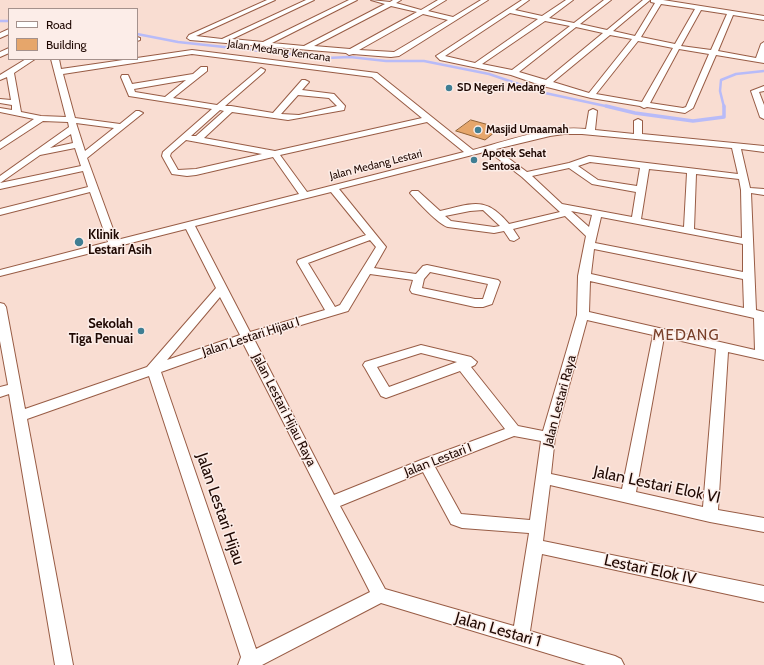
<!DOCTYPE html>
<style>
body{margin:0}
#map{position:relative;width:764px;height:665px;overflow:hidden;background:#f9ddd2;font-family:Cabin,sans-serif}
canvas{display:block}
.legend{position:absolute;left:8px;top:8px;width:130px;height:52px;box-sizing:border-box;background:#fcede8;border:1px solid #a4918c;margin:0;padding:5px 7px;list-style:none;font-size:12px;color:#1f0802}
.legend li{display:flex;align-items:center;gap:8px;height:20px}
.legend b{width:20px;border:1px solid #a4918c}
</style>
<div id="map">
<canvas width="764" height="665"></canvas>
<ul class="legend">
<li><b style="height:5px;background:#fff"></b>Road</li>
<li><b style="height:11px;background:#e6a66b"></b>Building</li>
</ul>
</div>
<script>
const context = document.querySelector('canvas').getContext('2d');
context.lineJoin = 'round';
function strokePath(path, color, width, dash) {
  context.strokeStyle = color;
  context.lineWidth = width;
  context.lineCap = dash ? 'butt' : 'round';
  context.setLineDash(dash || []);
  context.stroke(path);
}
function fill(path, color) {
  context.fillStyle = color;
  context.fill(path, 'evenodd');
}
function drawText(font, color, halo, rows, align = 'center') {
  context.font = font + ' Cabin,sans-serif';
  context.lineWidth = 3;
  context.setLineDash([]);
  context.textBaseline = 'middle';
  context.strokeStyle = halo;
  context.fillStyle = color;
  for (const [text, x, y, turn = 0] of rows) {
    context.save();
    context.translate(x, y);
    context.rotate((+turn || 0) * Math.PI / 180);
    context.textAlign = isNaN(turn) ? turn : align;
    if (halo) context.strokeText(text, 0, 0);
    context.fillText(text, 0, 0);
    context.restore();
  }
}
const streamFar1 = new Path2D(`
 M0,21H9
 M137,34L178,42L326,58L350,57L386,61H424L489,74L545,93L610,107
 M724,107L720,91L721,80L736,74L764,71`);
const stream = new Path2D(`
 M606,106L635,113L693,121L724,117V106`);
const building = new Path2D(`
 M471,120L500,128L485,140L456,131Z`);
const street = new Path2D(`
 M267,0H275L196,36L222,39L306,0H314L232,39L263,42L349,0H357L272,43L304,46L385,4L371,0L390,2L393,0H401L396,3L421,10L438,0H446L428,11L453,17L481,0H488L399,56L391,57L353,54L349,55L346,53L190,40L187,38L189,35ZM391,6L417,12L350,49L314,46ZM423,14L448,20L394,52L359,50Z
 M522,0H529L515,10L542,16L566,0H573L549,18L574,23L604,0H611L580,24L607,30L643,0H650L613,31L635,36L655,3L651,2V0H663L764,16V20L733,15L718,51L756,58L761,44L764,42V63L716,55L693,108L685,113L647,107L644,108L640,106L591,98L543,86L511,75L440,60L436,56ZM661,4L695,9L675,44L641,37ZM701,10L727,14L711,50L681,46ZM510,13L538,19L475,63L445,56ZM545,21L570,26L512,70L482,64ZM576,27L603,33L546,80L519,72ZM610,35L632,39L589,93L553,82ZM638,41L673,48L642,102L596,94ZM679,49L709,54L686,107L683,108L650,103Z
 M9,29V34L0,38V33Z
 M137,37L140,38V40L137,41Z
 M9,48V53L0,57V52Z
 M192,50L377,73L473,150C509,141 548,125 586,129L589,111L593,109L597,111L595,130L634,134V121L638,119L642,121V134L764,146V152L741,149L750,188L764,189V195L751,193L756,310L764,312V360L728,352L718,510L764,518V532L710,522L550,485L543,541L764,586V602L542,554L530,631L615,656L621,659L624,665H586L381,603L262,665H238L241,657L149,376L27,419L73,665H55L9,394L0,397V387L8,385L0,341V303L4,304L6,307L25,409L147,367L216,288L186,229L0,276V270L108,242L90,192L0,215V209L88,187L83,171L0,189V183L81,166L75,148L40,155L0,183V176L69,127L68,122L43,121L0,149V142L34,119L0,112V108L12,110V105L0,103V99L11,100L7,77L0,80V75L26,59H35L14,73L21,112L41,116L66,117L51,59H59L61,69ZM192,54L372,77L422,118L275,151L204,138L232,112L288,120L344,110L345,106L334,94L302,90L309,82L305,80H302L273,113L231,106H225L264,72L265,70L261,68L217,105L173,98L207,71V67H201L193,74L132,84L128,75H122L121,77L129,96L212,109L163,152L162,156L172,174L187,176L196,175L273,157L299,194L117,240L87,158L143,113L139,111H136L120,124L75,118L63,74ZM186,80L165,97L135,92L134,89ZM298,95L329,98L337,106L299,115L281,114ZM220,110L224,111L196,136H191ZM427,122L464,152L307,192L280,155ZM76,123L114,128L85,151ZM71,134L73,143L50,148ZM564,134H582L732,148L738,174L589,156L569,163L527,172L496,149L550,136ZM186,140L262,154L196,169L178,170L170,156L171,153ZM488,151L522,177L560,212L509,224C485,195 472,204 440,211L418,191H412L410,193C417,201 439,225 448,227L494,233L504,231L510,240L514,241L519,238L513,229L565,216L586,236L578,276L577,315L543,431L518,426L471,367L475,365L477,362L471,357L421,345L365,362L363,365L365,368L381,396L386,398L460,371L505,429L421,460L334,495L254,339L348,311L370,274L413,280L410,290L412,293L416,294L475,307H483L492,304L500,282L498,280L427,265L423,266L416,274L374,268L386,247L339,189ZM590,162L640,168L637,186L598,180L578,166ZM569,168L592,184L636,192L632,217L562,204L532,176ZM649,169L687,173L684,227L641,219ZM696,174L739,179L741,190L742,238L694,229ZM331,192L366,235L298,260L297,262L325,310L250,332L195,226ZM483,210L500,226L494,227L451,221L445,216L470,211ZM571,211L592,215L589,227ZM601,217L743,244V272L595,243ZM370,240L376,247L340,305L335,307L308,263ZM594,249L743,279L744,308L591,274ZM430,272L488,284L483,299H475L422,288L424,279ZM590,281L754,318L755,350L589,312ZM220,297L240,335L167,360ZM587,320L653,335L622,489L551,474L555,437ZM664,337L716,349L703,507L636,492ZM243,343L370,592L256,649L161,372ZM421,353L457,362L389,387L377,367ZM514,436L541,441L530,520L461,514L435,467ZM423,472L451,524L462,528L529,533L514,626L385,589L340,506Z
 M764,86V91L759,92L764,105V119L760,117L751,91Z`);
const markers = [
 [449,88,4,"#407e93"],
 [478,130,4,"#407e93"],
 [474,160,4,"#407e93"],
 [79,242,5,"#407e93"],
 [141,331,4,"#407e93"]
];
const farStreetnames = [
 ["Jalan Medang Kencana",279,51,8],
 ["Jalan Medang Lestari",376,165,-14]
];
const farPoinames = [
 ["SD Negeri Medang",457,88],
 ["Masjid Umaamah",486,130],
 ["Apotek Sehat",482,154],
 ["Sentosa",482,167]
];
const poiNames = [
 ["Klinik",88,235],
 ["Lestari Asih",88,250],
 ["Sekolah",133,324,"right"],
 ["Tiga Penuai",133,339,"right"]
];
const streetNames = [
 ["Jalan Lestari Hijau I",251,337,-18],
 ["Jalan Lestari Raya",560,401,-75],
 ["Jalan Lestari Hijau Raya",284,410,63],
 ["Jalan Lestari I",438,460,-21]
];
const quarterNames = [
 ["MEDANG",686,336]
];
const nearStreetnames = [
 ["Jalan Lestari Elok VI",657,485,12],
 ["Jalan Lestari Hijau",220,509,71],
 ["Lestari Elok IV",650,570,12],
 ["Jalan Lestari 1",498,630,16]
];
strokePath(streamFar1, '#b8bbf8', 2.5);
strokePath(stream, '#b8bbf8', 3.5);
fill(building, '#e6a66b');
strokePath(building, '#916236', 1);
strokePath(street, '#985c45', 2);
fill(street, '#fff');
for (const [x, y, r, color] of markers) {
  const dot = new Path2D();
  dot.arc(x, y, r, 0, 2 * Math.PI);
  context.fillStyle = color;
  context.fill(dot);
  strokePath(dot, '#fcede8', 1.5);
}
drawText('11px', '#1f0802', '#fcede8', farStreetnames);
drawText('bold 11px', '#1f0802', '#fcede8', farPoinames, 'left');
drawText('bold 13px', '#1f0802', '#fcede8', poiNames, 'left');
drawText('13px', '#1f0802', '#fcede8', streetNames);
context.letterSpacing = '1px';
drawText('15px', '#79402a', '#fcede8', quarterNames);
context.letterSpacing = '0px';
drawText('16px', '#1f0802', '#fcede8', nearStreetnames);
</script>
